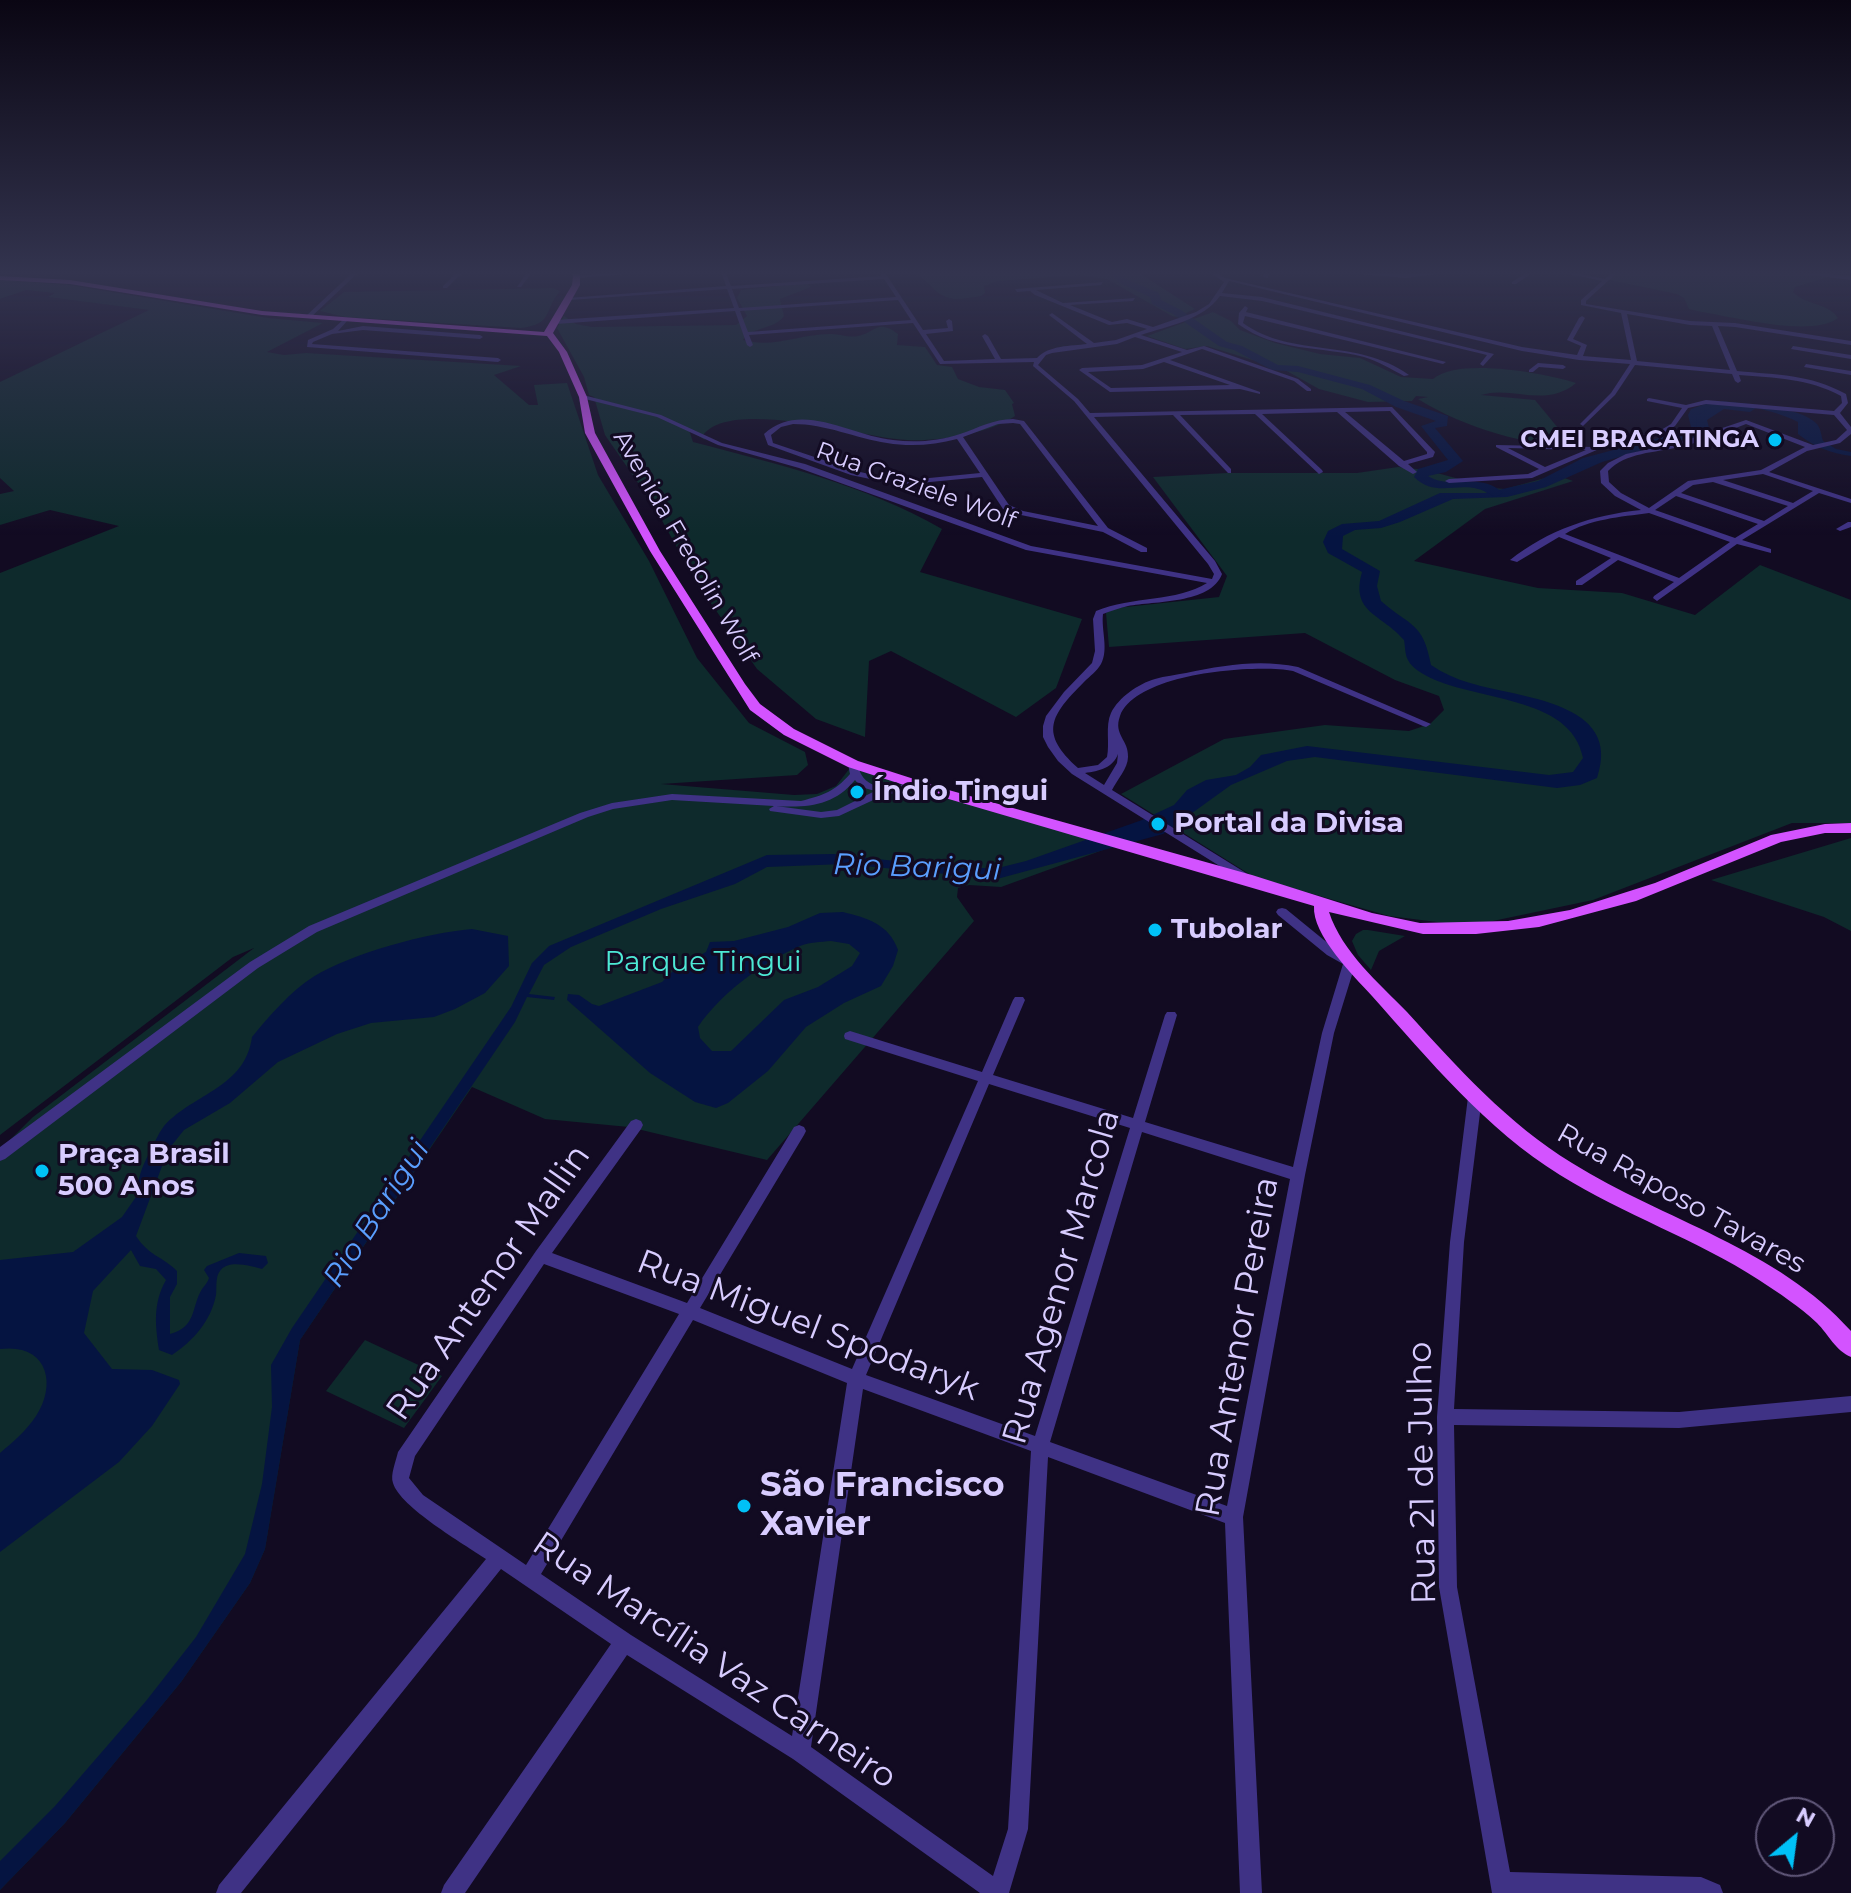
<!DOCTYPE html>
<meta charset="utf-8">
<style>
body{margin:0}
#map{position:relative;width:1851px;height:1893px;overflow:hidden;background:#120b22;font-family:Montserrat,sans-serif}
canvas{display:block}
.north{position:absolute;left:1755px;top:1797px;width:80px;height:80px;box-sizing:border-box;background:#120b22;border:2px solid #61587a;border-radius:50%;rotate:29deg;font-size:22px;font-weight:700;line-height:32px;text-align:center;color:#d8ccff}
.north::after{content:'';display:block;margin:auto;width:28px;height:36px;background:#00c1f7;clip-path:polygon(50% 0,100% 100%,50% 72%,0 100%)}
</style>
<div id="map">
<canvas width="1851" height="1893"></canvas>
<div class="north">N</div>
</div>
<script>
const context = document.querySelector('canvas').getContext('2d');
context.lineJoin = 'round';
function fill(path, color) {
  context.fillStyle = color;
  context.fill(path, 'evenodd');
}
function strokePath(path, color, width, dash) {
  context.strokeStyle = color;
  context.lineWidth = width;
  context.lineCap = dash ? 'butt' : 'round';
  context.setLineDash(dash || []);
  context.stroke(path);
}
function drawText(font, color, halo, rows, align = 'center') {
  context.font = font + ' Montserrat,sans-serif';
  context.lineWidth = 6;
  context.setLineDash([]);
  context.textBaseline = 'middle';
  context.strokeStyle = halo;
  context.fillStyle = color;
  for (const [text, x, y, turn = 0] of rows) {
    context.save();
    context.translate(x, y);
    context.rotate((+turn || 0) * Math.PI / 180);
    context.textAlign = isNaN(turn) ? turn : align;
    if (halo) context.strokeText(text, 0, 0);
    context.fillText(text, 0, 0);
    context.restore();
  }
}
const green = new Path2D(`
 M917,271H1136L1195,309L1177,317L1172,316L1107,279L1079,275L998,281L984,286L985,293L981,296C958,300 946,303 930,285C924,279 920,278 917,271Z
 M1612,271H1798L1828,277L1795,287L1793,292C1805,305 1829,303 1838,318C1812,338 1734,317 1702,312L1689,309L1684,298L1677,294L1610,280L1608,275Z
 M0,280L69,285L268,318L323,323L267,352L284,355L306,353L521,366L494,375L529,405H538L534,385L567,383L598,475L649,561L697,658L749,723L805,752L808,765L797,775L661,784L794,795L817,794L836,786L853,764L1114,846L1001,887L969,885L958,888L957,897L974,921L767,1160L629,1127L545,1119L472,1087L300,1340L265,1549L250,1583L181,1682L65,1823L0,1890V1150L33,1117L254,948L233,957L0,1135V573L119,526L50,510L0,525V494L14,491L0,478V382L149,310L48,297L55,293L26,290L0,299Z
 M807,283L811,287L780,299L784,316C774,330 753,326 743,340C774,349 801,333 832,334C840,334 849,338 858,336C875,333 877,318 898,334L897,345L925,347L937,365L952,367L958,379L979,387L1005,390L1014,403L1012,404L1015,416C991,433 937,442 907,440C863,438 732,397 703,435L705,440L689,430L693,442C777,464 866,485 942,529L920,572L1082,619L1056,688L1016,717L891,651L869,661L865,737L816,719L757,669L696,582L654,506L605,435L594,397L589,395L584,377L557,328L564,316L576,324L592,327L736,325L747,316L737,298L741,290Z
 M553,288L560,291C543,311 554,324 521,328L345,317L320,311L344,292Z
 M1213,312L1231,321L1240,330L1275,343L1320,354L1360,358L1401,377L1433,379C1458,357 1545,373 1576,383C1545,409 1512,385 1481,395L1535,400L1563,434L1583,446V449C1527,445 1466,429 1418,399L1428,397L1416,396L1412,401L1368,402L1319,389L1285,370L1207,346L1185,349L1147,336Z
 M1398,467L1426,470L1492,488L1505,489L1556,475L1573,481L1485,509L1414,561L1538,588L1622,593L1695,615L1760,565L1851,600V823H1792L1593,900L1469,926L1389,916L1254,877L1121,794L1224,739L1325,725L1409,731L1430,724L1444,710L1439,696L1395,680L1305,633L1109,647L1106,613L1116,608L1219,597L1227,576L1153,477L1227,473H1357Z
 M1851,838V931L1824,917L1711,880Z
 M1363,930H1368L1405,936L1379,951L1371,970L1358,955L1352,941L1356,934Z
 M365,1340L442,1376L404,1428L326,1391Z`);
const water = new Path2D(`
 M1711,402C1736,404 1800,405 1817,424C1821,429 1821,435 1823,441L1836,449L1851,452V456C1831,453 1814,447 1798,434V422C1769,408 1724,397 1697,418L1701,430L1693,436L1602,462L1546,487L1507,497L1453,499L1400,522L1381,528L1355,530L1343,536L1342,549L1380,571L1377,586L1381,601C1411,627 1423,622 1431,665C1443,673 1456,679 1470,683C1518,698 1624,701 1597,778L1580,785L1557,788L1315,757L1287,761L1231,785L1163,834L997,879L844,864L767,867L735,884L661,909L571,947L544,965L529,994L555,997L554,1000L527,997L515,1022L300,1340L265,1549L250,1583L181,1682L65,1823L0,1890V1861L55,1806L146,1701L196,1637L245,1554L262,1484L272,1407L271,1365L292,1328L511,1007L532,963L549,946L767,855L834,854L956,868H998L1026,861L1142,820L1174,805L1187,790L1206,780L1236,775L1250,767L1261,755L1307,746L1549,775L1573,772L1583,758C1571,694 1473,702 1425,675C1418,671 1410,666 1407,658C1405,653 1405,645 1404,640C1382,614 1350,613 1362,572L1328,553L1323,542L1328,531L1342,524L1379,521L1440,493H1485L1538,481L1583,458L1682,432L1691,427L1688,415L1691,409Z
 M843,912C867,918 889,924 898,950L893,966L881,986L844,1003L806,1027L768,1071L728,1103L716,1108L695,1102L650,1073L567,1000L568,994L579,995L592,1004L599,1006L662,982L677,967L706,952L710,942L734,941L788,927L820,913ZM831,941L849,944L860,953L852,966L818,987L784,1000L731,1051H712L700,1038L698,1027C720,994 763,962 800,946C809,942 821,942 831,941Z
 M472,929L508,936L509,966L485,993L455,1009L434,1017L371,1023L337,1034L278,1062L230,1103L184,1130L168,1150L136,1236C149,1256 162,1256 177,1271V1284L170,1297V1334C197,1327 191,1307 202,1289C205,1285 208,1282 209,1278L204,1270L207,1266L239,1253L266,1256L268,1263L262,1269C251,1266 228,1259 220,1271C215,1277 217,1288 216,1295C211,1321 193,1341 172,1355L159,1350C155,1324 153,1303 166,1280L156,1269L140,1266L131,1250L93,1291L84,1333L112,1369L152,1370L179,1380L180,1384L152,1426L119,1462L0,1552V1453C13,1442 26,1431 36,1416C58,1382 46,1343 0,1349V1260L73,1252L122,1217L138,1194C137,1178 142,1168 149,1153C154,1144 158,1134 164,1126C194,1093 245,1088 252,1037C269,1016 291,991 313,977C352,953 427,933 472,929Z`);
const river = new Path2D(`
 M1107,271H1117L1126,279L1159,293L1161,300L1181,310L1227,342L1242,346L1278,365L1298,366L1370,385L1404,401L1448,416L1447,426L1435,428L1463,461L1446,472L1428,476C1452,491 1480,471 1503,493L1496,497C1490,495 1484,490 1478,489C1454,483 1435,497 1414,477L1418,469L1448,460L1421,426L1436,421L1396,407L1362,389L1298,372L1272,370L1234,350L1219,346L1173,314L1152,304L1150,297L1120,283Z
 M1722,401L1750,404L1756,408L1750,412L1724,409L1707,420L1709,428L1701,437L1668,443L1662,439L1693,431L1697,427L1696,416Z`);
const minor = new Path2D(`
 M354,271H360L310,318H306V316Z
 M458,271H464L447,288H443V286Z
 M528,271H533L521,287H517Z
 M638,271H662L577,278L574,276Z
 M721,271H725L731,286L882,276L879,271H884L923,330L948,328L946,321L949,319L952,321L953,331L926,334L944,361L995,359L982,336L985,334L988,336L1001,359L1037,358C1049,345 1071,346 1087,344L1049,315L1052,313L1094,343L1116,340L1147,329L1127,323L1109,325L1035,295L1030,291L1017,292L1015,289L1103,282L1101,285L1036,290L1063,303L1135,298L1133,301L1070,305L1112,322L1127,319L1153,327L1196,312L1209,304L1224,282L1208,271H1213L1225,278L1522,347L1577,355L1581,346L1567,340L1579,318L1582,316L1585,318L1573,339L1587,345L1583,356L1631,360L1621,313L1581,305V300L1602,281L1556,271H1565L1605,279L1614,271H1619L1586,301V304L1690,321L1735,323L1851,341V345L1735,327L1718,326L1737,371C1778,375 1809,374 1846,394L1848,403L1840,413L1851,427V434L1840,443L1807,451L1769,472L1851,499V503L1819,493L1742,540L1771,549V553L1737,544L1657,601L1653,598L1654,596L1674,582L1618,560L1582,585H1576V581L1611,558L1559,537L1517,562L1510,560C1548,530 1592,515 1641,510L1615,496L1601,483L1600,471L1608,463L1626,454L1678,443L1746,420L1813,445L1836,440L1847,430L1834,415L1706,404L1688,408L1675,426L1665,432L1599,449L1532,478L1449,483L1445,481L1449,479L1528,474L1539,469L1496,447V445L1593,447L1661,430L1671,424L1682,408L1647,401V399L1649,398L1686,405L1706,400L1834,411L1842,403L1841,396C1808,378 1775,378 1739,375L1741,381L1738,383L1735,381L1732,374L1635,365L1615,395L1583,426L1580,424L1611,393L1630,364L1579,360L1522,351L1229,281L1222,293L1262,297L1494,354L1483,366L1480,364L1487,355L1262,301L1220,296C1203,320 1168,326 1141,335L1187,350L1204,346L1298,379L1311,389V391H1307L1294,381L1202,349L1170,360L1260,392V394L1240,389L1110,392L1079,370L1082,368L1142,365L1182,352L1135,337L1117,344L1052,353L1046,355L1038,365L1078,399L1090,413L1392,407L1435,452L1433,457L1408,464L1417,472L1413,474L1399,466L1337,412L1262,414L1322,470L1323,472L1319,474L1255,414L1180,415L1231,469V473H1228L1173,415L1094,417L1215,561L1222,574C1211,604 1154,601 1128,606C1119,608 1111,611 1103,614C1101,630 1109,649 1101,664C1097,671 1090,676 1084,682C1050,716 1039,733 1078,768L1098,765L1107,757C1110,743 1105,726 1111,713C1119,697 1138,684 1155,679C1165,676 1176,675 1186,673C1224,665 1260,659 1298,667L1431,724L1426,727L1423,726L1293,671C1254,664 1136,673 1120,716C1113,735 1129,740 1128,757C1128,768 1117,780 1112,790L1246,873L1248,876L1246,879L1242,880L1072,774L1058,761L1048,747L1043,737V726L1046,716L1064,692L1092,663L1095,651L1093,619L1096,611C1132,596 1177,602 1207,583L1026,550L799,468L718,445L657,417L581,398V396L583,395L661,415L722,443L805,464L1031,546L1212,579L1214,574L1208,564L1074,401L1033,366L1034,362L940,364L913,323L749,335L753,345L750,347L747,345L735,311L556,324L553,322L556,320L734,308L727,289L570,300L567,298L726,286ZM884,279L896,297L739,308L732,289ZM898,300L911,320L748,332L740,311ZM1627,314L1690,325L1712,326L1730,370L1637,361ZM1164,362L1230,385L1111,388L1088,372L1143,369ZM1390,411L1427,452V454L1404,461L1345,412ZM1746,424L1805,447L1761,470L1688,481L1649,508L1621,493L1609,482L1608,471C1626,452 1655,453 1679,447C1702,442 1724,433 1746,424ZM1508,448L1586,450L1545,467ZM1763,474L1813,491L1793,503L1723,480ZM1713,482L1788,506L1764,521L1681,493L1693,485ZM1676,496L1758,524L1735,538L1655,510ZM1649,513L1730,542L1679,578L1565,534C1590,519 1620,517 1649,513ZM1118,754L1117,763L1104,785L1085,773C1099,771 1113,768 1118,754Z
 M1265,271H1270L1268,278L1263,277Z
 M1324,271L1406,274L1459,271L1406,278Z
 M1529,271H1535L1516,284H1512V282Z
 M1791,271L1851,276V280L1794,273Z
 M1245,306L1248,308L1246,312L1446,362L1443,364L1245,316L1243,323C1293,359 1356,337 1409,375L1404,376C1391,369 1378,361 1364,357C1321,346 1276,352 1238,324L1239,313Z
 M345,318L348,320L338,331L363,326L480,335L483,337L480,339L363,330L332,334L313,342L312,344L498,358L501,360L498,362L307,347L308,340L333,329Z
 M1793,346L1851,355V359L1791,349Z
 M1538,363L1563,365L1566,367L1563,369L1539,367L1533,372H1529V370Z
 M1806,364L1851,371V375L1804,367Z
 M1013,419L1024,421L1108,528L1147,548V552H1141L1103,532L1021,515L1003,509L982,477L899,485L851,475L768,445L764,434C801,400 851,436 893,440C915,443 939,441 960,434C978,428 994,419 1013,419ZM1013,423L1020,424L1098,526L1023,511L1009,505L963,437L998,424ZM793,424C826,424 855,438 887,443C910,447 935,445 957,439L980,473L899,481L856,471L773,443L771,435L781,427Z
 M1848,522H1851V527L1840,531L1836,529Z
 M853,761L857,762C858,766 859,770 861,774C876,800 910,776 927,786L922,789L884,795L839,816L821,818L770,811L769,809L774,806L672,800L613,809L588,817L317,932L258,968L5,1159L0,1161V1147L250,962L309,926L580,813L612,803L672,794L801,801C824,795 834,792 850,774L848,764ZM855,780L861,787L875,791L837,810L821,812L776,806C807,808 834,806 855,780Z
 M1282,908L1286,909L1335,949L1354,959L1356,962L1334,1033L1305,1175L1243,1517L1262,1893H1240L1225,1523L1048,1457L1028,1829L1009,1893H980L793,1759L627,1655L465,1893H441L444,1885L611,1644L501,1569L241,1893H216L219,1885L486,1559C464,1544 400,1507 393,1483C390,1475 396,1461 398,1452L536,1251L631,1121L636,1119L641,1121L643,1125L641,1129L552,1253L687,1303L794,1127L799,1125L804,1127L806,1131L804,1135L700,1308L852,1369L978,1081L845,1039L844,1036L845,1033L850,1031L982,1072L1013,1000L1015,997H1023L1025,1000L993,1075L1133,1118L1165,1015L1167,1012H1175L1177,1015L1145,1122L1293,1167L1322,1033L1343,964L1327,955L1278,915L1276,912L1278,909ZM989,1084L1130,1128L1035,1436L866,1375ZM1142,1132L1290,1179L1227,1506L1050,1442ZM544,1264L679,1314L526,1565L423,1495L409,1478L415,1456ZM693,1320L847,1383L792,1736L631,1635L541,1574ZM863,1389L1031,1451L1008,1829L993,1876L811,1747Z
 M1475,1092L1480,1093L1482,1097L1464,1242L1454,1409L1679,1412L1851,1396V1412L1679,1428L1454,1425L1457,1587L1510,1872L1701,1877L1720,1885L1723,1893H1492L1439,1587L1437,1417L1450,1242L1468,1097L1470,1093Z`);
const major = new Path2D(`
 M569,271H576L580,274V285L553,333L567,352L587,397L595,433L660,551L745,684L760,704L794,729L858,761L945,789L1252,875L1372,913L1420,923L1508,921L1570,910L1655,883L1771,835L1825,824L1851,823V833H1825L1781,842L1636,901L1539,927L1476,934H1423L1329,912C1342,952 1379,983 1407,1012C1457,1067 1508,1124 1572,1163C1665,1221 1777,1248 1851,1331V1357C1836,1351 1828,1334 1817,1323C1800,1307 1779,1293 1759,1280C1696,1239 1624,1215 1560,1175C1486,1129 1429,1060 1372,996C1353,975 1312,935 1314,906L935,795L848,767L784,735L750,710L650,551L585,433L579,397L559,352L547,336L262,315L70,284L0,280V276L70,280L262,311L544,332L572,285L573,276Z`);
const markers = [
 [1775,440,8,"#00c1f7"],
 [857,792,8,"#00c1f7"],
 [1158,824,8,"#00c1f7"],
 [1155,930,8,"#00c1f7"],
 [42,1171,8,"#00c1f7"],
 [744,1506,8,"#00c1f7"]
];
const farPoinames = [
 ["CMEI BRACATINGA",1759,440]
];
const farStreetnames = [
 ["Rua Graziele Wolf",916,486,20],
 ["Avenida Fredolin Wolf",685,547,60]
];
const poiNames = [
 ["Índio Tingui",873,792],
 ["Portal da Divisa",1174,824],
 ["Tubolar",1171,930],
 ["Praça Brasil",58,1155],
 ["500 Anos",58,1187]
];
const parkNames = [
 ["Parque Tingui",703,963]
];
const streetNames = [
 ["Rua Raposo Tavares",1681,1199,29]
];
const waterNames = [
 ["Rio Barigui",917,868,2],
 ["Rio Barigui",377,1214,-57]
];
const nearStreetnames = [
 ["Rua Agenor Marcola",1062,1277,-74],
 ["Rua Antenor Mallin",489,1283,-55],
 ["Rua Miguel Spodaryk",808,1326,21],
 ["Rua Antenor Pereira",1238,1347,-80],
 ["Rua 21 de Julho",1423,1473,-91],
 ["Rua Marcília Vaz Carneiro",714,1661,34]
];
const nearPoinames = [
 ["São Francisco",760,1486],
 ["Xavier",760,1525]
];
fill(green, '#0e2a2c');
fill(water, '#051441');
fill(river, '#051441');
fill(minor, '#3f3285');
fill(major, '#d353ff');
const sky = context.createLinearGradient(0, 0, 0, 536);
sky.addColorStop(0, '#0a0613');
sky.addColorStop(0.51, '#33344f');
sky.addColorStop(1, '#33344f00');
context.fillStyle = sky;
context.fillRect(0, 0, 1851, 536);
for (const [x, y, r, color] of markers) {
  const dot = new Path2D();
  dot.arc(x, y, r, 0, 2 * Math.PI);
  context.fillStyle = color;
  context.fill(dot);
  strokePath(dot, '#120b22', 3);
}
drawText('bold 24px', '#d8ccff', '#120b22', farPoinames, 'right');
drawText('24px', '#d8ccff', '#120b22', farStreetnames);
drawText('bold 28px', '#d8ccff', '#120b22', poiNames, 'left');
drawText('28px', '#4de9d5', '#120b22', parkNames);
drawText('28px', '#d8ccff', '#120b22', streetNames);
drawText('italic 30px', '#5a9fff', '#120b22', waterNames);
drawText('34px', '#d8ccff', '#120b22', nearStreetnames);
drawText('bold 34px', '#d8ccff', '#120b22', nearPoinames, 'left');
</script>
